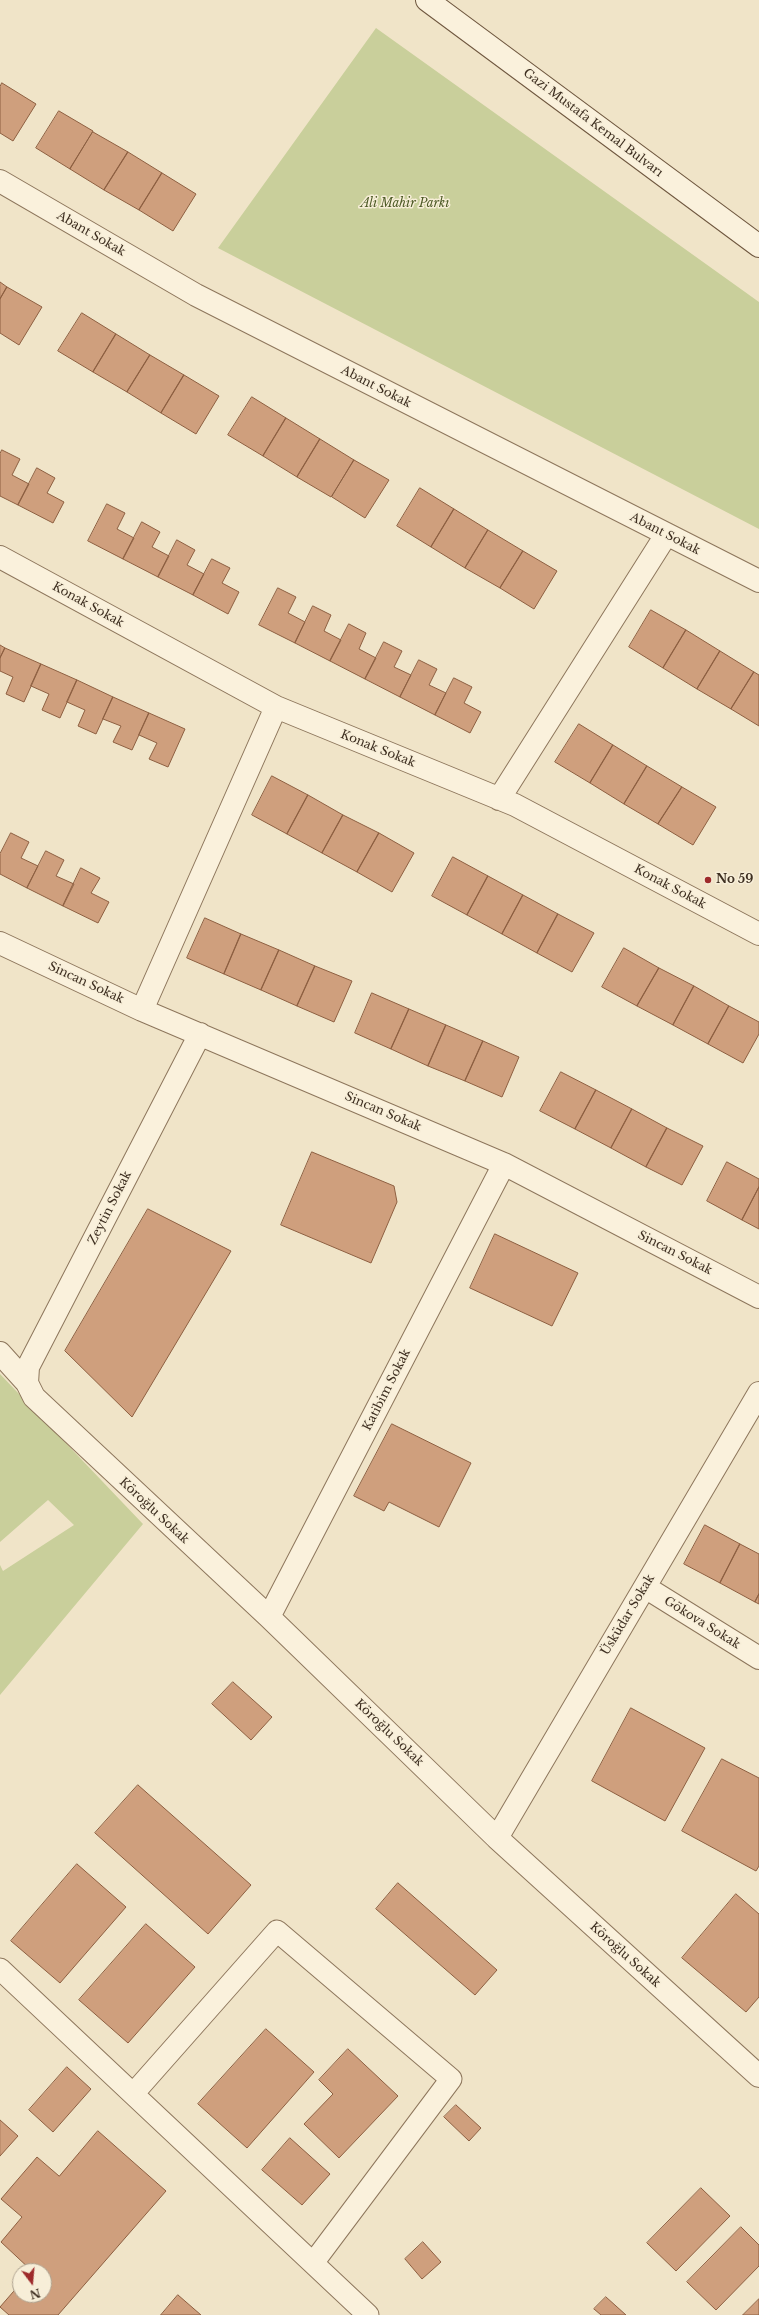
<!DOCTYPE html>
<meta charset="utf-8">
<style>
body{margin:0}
#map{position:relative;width:759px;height:2315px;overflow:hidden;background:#f0e4c8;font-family:"Libre Baskerville",serif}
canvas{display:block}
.north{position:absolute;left:12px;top:2263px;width:40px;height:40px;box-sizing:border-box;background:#f7eed8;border:1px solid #ada18e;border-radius:50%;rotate:164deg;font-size:11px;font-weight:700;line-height:16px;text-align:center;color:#3d2e20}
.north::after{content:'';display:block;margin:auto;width:14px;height:18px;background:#9e2a2b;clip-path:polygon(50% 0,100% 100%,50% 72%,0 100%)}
</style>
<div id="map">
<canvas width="759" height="2315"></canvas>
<div class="north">N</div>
</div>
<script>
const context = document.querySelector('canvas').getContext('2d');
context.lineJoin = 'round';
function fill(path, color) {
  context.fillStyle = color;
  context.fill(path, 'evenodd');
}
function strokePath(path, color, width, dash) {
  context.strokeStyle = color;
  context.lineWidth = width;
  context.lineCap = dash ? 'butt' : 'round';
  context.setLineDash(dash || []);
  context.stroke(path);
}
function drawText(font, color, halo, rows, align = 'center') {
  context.font = font + ' "Libre Baskerville",serif';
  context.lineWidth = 3;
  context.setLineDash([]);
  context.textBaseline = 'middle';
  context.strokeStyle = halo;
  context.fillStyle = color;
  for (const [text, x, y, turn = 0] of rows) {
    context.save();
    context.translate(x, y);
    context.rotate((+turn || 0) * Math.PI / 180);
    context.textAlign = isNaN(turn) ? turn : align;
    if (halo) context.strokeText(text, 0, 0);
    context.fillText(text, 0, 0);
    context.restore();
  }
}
const green = new Path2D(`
 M376,28L759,302V529L218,248Z
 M0,1374L143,1524L0,1695V1565L3,1571L74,1525L48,1500L0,1542Z`);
const building = new Path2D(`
 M2,83L36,104L13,141L0,133V87Z
 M59,111L93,131L70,169L36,148Z
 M93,132L128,152L104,190L70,169Z
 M128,152L162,173L139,210L104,190Z
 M162,173L196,194L173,231L139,210Z
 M0,282L7,287L0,299Z
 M7,287L42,307L19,345L0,333V299Z
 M82,313L116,334L93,372L58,351Z
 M116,334L150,355L127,392L93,372Z
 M150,355L184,375L161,413L127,392Z
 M184,375L219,396L196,434L161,413Z
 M252,397L286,418L263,456L228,435Z
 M286,418L320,439L297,477L263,456Z
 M320,439L354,460L331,497L297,477Z
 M2,450L20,459L12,475L29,484L18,505L0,496V454Z
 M354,460L389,480L365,518L332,497Z
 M37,468L55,478L47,493L64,502L53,523L18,505Z
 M420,488L454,509L431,547L397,526Z
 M107,504L125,513L117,529L134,538L123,559L88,541Z
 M454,509L488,530L465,568L431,547Z
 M142,522L160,532L152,547L169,556L158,577L123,559Z
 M488,530L523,551L500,588L465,568Z
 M177,540L195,550L187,565L204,574L193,595L158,577Z
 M523,551L557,571L534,609L500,588Z
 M212,559L230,568L222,583L239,592L228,614L193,595Z
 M278,588L296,597L288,613L305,622L295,643L259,625Z
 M313,606L331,615L324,631L341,640L330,661L295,643Z
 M651,610L686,630L663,668L629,647Z
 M349,624L366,633L359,649L376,658L365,679L330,661Z
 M686,630L720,651L697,689L663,668Z
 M384,642L402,651L394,667L411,675L400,697L365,679Z
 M0,645L5,648L0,658Z
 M5,648L41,664L24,702L6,694L13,677L0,671V658Z
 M720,651L754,672L731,709L697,689Z
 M419,660L437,669L429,685L446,693L435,715L400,697Z
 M41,664L77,680L60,718L42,710L49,694L31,686Z
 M754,672L759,675V726L731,709Z
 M454,678L472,687L464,703L481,712L470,733L435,715Z
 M77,680L113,697L96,734L78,726L85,710L67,702Z
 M113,697L149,713L132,750L113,742L121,726L103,719Z
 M149,713L185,729L168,767L149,759L157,743L139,735Z
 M579,724L613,745L590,783L555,762Z
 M613,745L647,766L624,804L590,783Z
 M647,766L682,787L658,824L624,804Z
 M272,776L308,795L287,834L252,815Z
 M682,787L716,807L693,845L658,824Z
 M308,795L343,815L322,853L287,834Z
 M343,815L379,833L357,872L322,853Z
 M11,833L29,842L21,858L38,866L27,888L0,874V854Z
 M379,833L414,853L392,892L357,872Z
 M46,851L64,860L56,876L74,884L63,906L27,888Z
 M453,857L488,876L467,915L432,896Z
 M81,868L100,878L91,893L109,902L98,923L63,906Z
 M488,876L523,895L502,934L467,915Z
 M523,895L558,914L537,953L502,934Z
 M558,914L594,933L572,972L537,953Z
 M205,918L241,934L224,974L187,958Z
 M241,934L279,950L261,990L224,974Z
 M624,948L659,968L637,1006L602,987Z
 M279,950L315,966L297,1006L261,990Z
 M315,966L352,981L334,1022L297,1006Z
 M659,968L694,986L673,1025L637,1006Z
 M694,986L729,1006L708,1044L673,1025Z
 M372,993L409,1009L391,1049L355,1033Z
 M729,1006L759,1022V1034L743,1063L708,1044Z
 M409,1009L446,1025L428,1066L391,1049Z
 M446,1025L483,1041L465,1081L428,1066Z
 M483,1041L519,1057L502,1097L465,1081Z
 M561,1072L596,1090L575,1129L540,1111Z
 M596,1090L632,1109L611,1148L575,1129Z
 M632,1109L667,1128L646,1167L611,1148Z
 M667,1128L703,1146L682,1185L646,1167Z
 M312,1152L394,1186L397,1202L371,1263L281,1225Z
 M727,1162L759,1179V1187L742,1220L707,1201Z
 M759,1187V1229L742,1220Z
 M148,1209L231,1251L132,1417L65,1351Z
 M495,1234L578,1273L552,1326L470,1288Z
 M392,1424L471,1463L439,1527L389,1502L384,1511L354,1496Z
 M705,1525L740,1544L720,1583L684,1564Z
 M740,1544L759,1554V1594L755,1602L720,1583Z
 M759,1594V1604L755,1602Z
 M233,1682L272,1717L251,1740L212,1704Z
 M631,1708L705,1748L665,1821L592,1781Z
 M722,1759L759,1778V1866L756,1871L682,1831Z
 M138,1785L251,1885L208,1934L95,1833Z
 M77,1864L126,1907L60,1983L11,1941Z
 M398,1883L497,1970L475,1995L376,1909Z
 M736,1894L759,1914V1997L746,2012L682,1958Z
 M146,1924L195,1967L128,2043L79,2000Z
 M266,2029L314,2072L247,2148L198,2104Z
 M348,2049L398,2096L339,2158L304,2124L333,2094L319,2080Z
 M67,2067L91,2089L53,2132L29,2110Z
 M456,2105L481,2128L469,2141L444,2117Z
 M0,2120L18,2136L0,2156Z
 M98,2131L166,2191L58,2315H9L0,2307L20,2284V2295H44V2271H32L1,2242L22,2217L1,2199L37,2157L59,2176Z
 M290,2138L330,2174L302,2205L262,2170Z
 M701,2188L730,2216L676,2271L647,2243Z
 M741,2227L759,2245V2266L716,2310L687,2282Z
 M423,2242L441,2262L422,2279L405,2259Z
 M178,2295L201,2315H161Z
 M606,2297L626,2315H601L594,2309Z
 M759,2299V2315H743Z`);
const lane = new Path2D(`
 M0,1969L368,2315
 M133,2094L277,1931L451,2079L313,2263`);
const street = new Path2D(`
 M0,181L196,295L759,581
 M0,557L276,707L515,805L759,934
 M499,799L666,535
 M0,943L142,1010L504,1164L759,1297
 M142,1010L276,707
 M0,1353L27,1383L34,1397L269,1617L497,1838L759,2076
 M27,1383L28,1367L200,1034
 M645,1587L759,1658
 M269,1617L504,1164
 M497,1838L759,1393`);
const secondary = new Path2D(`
 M427,0L759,246`);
const markers = [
 [708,880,4,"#9e2a2b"]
];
const streetNames = [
 ["Gazi Mustafa Kemal Bulvarı",593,123,37],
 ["Abant Sokak",91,234,30],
 ["Abant Sokak",376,387,27],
 ["Abant Sokak",665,534,27],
 ["Konak Sokak",88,605,29],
 ["Konak Sokak",378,749,22],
 ["Konak Sokak",670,887,28],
 ["Sincan Sokak",86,983,25],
 ["Sincan Sokak",383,1112,23],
 ["Zeytin Sokak",110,1208,-63],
 ["Sincan Sokak",675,1253,27],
 ["Katibim Sokak",387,1390,-63],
 ["Köroğlu Sokak",154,1511,43],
 ["Üsküdar Sokak",628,1615,-59],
 ["Gökova Sokak",702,1623,32],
 ["Köroğlu Sokak",389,1733,44],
 ["Köroğlu Sokak",625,1955,42]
];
const parkNames = [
 ["Ali Mahir Parkı",405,204]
];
const poiNames = [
 ["No 59",716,880]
];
fill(green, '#c9cf9b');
fill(building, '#cf9f7d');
strokePath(building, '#8d5f41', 1);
strokePath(lane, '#8d765c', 23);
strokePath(street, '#8d765c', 24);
strokePath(secondary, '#6f573f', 24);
strokePath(lane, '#faf1dc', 21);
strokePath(street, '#faf1dc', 22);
strokePath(secondary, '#faf1dc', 22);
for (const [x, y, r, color] of markers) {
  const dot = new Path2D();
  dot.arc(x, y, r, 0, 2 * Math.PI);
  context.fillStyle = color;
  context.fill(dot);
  strokePath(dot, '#f7eed8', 1.5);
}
drawText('12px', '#3d2e20', '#f7eed8', streetNames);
drawText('italic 12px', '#4d5a26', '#f7eed8', parkNames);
drawText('bold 12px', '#3d2e20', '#f7eed8', poiNames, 'left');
</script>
